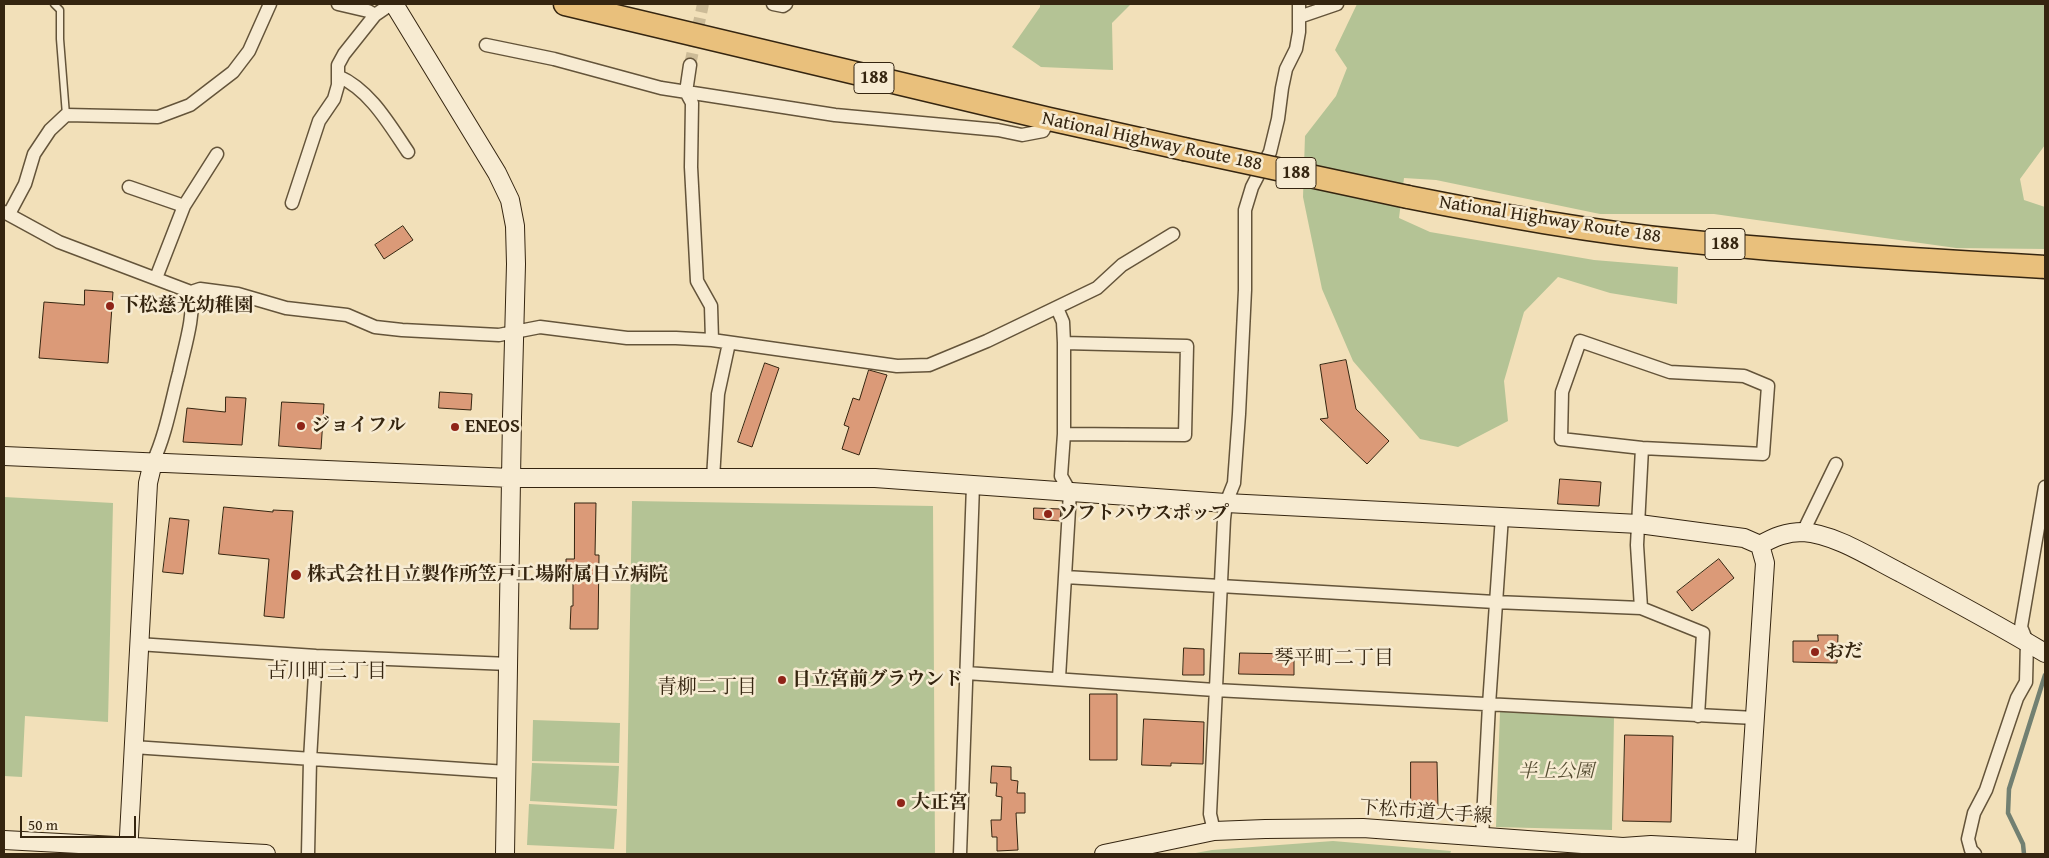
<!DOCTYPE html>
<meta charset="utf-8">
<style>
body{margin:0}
#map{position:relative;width:2049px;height:858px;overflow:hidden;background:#f2e0b9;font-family:"Gentium Book Plus",serif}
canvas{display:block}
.frame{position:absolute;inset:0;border:5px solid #352510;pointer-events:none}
.scale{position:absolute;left:20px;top:816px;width:116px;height:22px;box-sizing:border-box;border:2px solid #352510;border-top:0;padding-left:6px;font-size:15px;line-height:18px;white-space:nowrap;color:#352510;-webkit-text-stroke:4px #f7ebd2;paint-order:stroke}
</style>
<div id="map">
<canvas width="2049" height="858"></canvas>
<div class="frame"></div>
<div class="scale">50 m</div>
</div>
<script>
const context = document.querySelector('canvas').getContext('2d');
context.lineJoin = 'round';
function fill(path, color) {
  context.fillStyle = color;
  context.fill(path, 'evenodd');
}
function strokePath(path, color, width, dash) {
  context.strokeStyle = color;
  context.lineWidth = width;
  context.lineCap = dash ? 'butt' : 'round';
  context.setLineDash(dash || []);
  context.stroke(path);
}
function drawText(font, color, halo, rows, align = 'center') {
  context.font = font + ' "Gentium Book Plus","Noto Serif JP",serif';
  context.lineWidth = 5;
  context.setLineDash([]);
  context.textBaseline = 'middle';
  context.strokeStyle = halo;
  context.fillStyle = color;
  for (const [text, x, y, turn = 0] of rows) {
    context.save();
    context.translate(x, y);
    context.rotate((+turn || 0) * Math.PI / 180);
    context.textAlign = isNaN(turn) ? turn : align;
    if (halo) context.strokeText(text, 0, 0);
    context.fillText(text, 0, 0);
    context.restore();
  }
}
const green = new Path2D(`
 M1040,4H1131L1112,23L1113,70L1041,67L1012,47L1040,7Z
 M1357,4H2045V145L2020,179L2024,200L2045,207V249L1956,248L1714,214H1600L1436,180L1404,178L1399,218L1430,232L1594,260L1678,267L1677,304L1610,293L1558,277L1524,312L1504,381L1508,421L1458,447L1420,439L1353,361L1322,289L1303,197L1305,136L1336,96L1347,68L1335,50Z
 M4,497L113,503L108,722L25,716L22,777L4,776Z
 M632,501L933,506L935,854H626Z
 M1500,711L1614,717L1612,830L1496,827Z
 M533,720L620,723L619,763L532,761Z
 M532,763L619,766L617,806L530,801Z
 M529,804L617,809L614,849L527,845Z
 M1333,841L1451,851L1450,854H1190L1212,850Z`);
const stream = new Path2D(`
 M2024,854L2023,844L2008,813L2009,789L2045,675`);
const building = new Path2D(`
 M403,226L413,240L384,259L375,245Z
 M85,290L113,292L108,363L39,358L44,302L84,305Z
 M1346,360L1356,409L1389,441L1367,464L1320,419L1328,418L1320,365Z
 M765,363L779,368L752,447L738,442Z
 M869,370L887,375L859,455L842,449L849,427L844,425L853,398L859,400Z
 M440,392L472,394L471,410L439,408Z
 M226,397L246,398L242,445L183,442L187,408L225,412Z
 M282,402L324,404L321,449L279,446Z
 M1560,479L1601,482L1599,506L1558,504Z
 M575,503H596L595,555H599L598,629H570L571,606H573V573H566V559H574Z
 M224,507L273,512V510L293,511L284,618L264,616L269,559L219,554Z
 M1034,508L1061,509L1060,521L1034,519Z
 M170,518L189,520L183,574L163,572Z
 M1719,559L1734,578L1692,611L1677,592Z
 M1818,635H1838L1837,663L1793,662V641H1818Z
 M1184,648L1204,649V675H1183Z
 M1240,653L1294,654V675L1239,674Z
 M1090,694H1117V760H1090Z
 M1144,719L1204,722L1203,764L1171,763V766L1142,765Z
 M1625,735L1673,736L1671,822L1623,821Z
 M1411,762H1437L1438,808H1411Z
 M992,766L1011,767V780L1018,781L1017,793H1025V813H1016L1018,850L997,851V837H992L991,820H1001L1002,797L996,796L997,783H991Z`);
const streetTunnel = new Path2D(`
 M690,65L703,4`);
const lane = new Path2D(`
 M54,4L60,10V39L66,115`);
const street = new Path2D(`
 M338,4L368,11L375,15L391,4
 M773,4L783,6L786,4
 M1299,17L1337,4
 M486,45L554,59L661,88L835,115L998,130L1022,135L1043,131L1049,119
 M690,65L686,92L692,103L691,167L697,281L711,306L712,340
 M338,76C370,90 389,124 408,152
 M129,187L184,206
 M292,203L319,121L334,99L338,85V65L344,54L375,15
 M4,212L59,242L191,292L200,289L238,294L286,308L347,315L375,327L402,330L499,335L540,327L627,338H676L712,340L897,366L929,365L987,341L1097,288L1122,265L1173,234
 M9,214L25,184L34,154L50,130L66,115L158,117L190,105L233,72L249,51L270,4
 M156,278L184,206L217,154
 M1057,308L1063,322L1064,343V434L1061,476L1070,492L1059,678
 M1580,341L1670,372L1744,376L1768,386L1763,454L1642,448L1561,439L1562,392Z
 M1064,434L1185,435L1187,346L1064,343
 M1642,448L1637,545L1641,608L1703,633L1698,716
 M153,462C166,434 171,403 179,373C184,349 195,316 191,292
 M713,479L718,394L729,343
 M1803,532L1836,464
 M1065,577L1495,602L1641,608
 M138,644L316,656L509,664
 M966,673L1215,690L1755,718
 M133,747L507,772
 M1214,831L1210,814L1224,519L1226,503L1234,483L1239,414L1245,290V210L1252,187L1270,152L1278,119L1282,88L1286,69L1296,49L1299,32V4
 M1482,838L1489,705L1502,516
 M308,854L310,760L316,656
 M960,854L973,485
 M1975,854L1971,850L1968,839L1974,813L1986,790L2017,698L2026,682L2027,642L2021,627L2045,487`);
const secondary = new Path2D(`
 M394,4L497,173L510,200L515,226L516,264L512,417L505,854
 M4,456L511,478H875L1226,503L1639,524L1744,538L1760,545
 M1760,545C1774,537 1786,532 1803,532C1835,534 1873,559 1901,573C1950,599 1998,625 2045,653
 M4,840L266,854
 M128,854L148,483L153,462
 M1104,854L1214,831L1265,829L1363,828L1623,847L1651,845L1746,850
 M1746,854L1765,563L1760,545`);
const highway = new Path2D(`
 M565,4L1049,119L1184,149
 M1408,197C1499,215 1591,232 1684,241C1804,253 1925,260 2045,267`);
const highwayBridge = new Path2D(`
 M1184,149L1408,197`);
const markers = [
 [110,306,5,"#8f2418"],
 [301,426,5,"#8f2418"],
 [455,427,5,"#8f2418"],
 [1048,514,5,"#8f2418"],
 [296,575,6,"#8f2418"],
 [1815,652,5,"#8f2418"],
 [782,680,5,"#8f2418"],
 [901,803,5,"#8f2418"]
];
const shields = [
 [874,78,40],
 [1296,173,40],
 [1725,244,40]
];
const shieldNames = [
 ["188",874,78],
 ["188",1296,173],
 ["188",1725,244]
];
const streetNames = [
 ["National Highway Route 188",1152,142,12],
 ["National Highway Route 188",1550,220,9],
 ["下松市道大手線",1426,813,4]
];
const poiNames = [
 ["下松慈光幼稚園",120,306],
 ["ジョイフル",311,426],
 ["ENEOS",465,427],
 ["ソフトハウスポップ",1058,514],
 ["株式会社日立製作所笠戸工場附属日立病院",307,575],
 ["おだ",1825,652],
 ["日立宮前グラウンド",792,680],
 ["大正宮",911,803]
];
const parkNames = [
 ["半上公園",1556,772]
];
const neighbourhoodNames = [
 ["琴平町二丁目",1334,659],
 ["古川町三丁目",327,672],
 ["青柳二丁目",707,688]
];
fill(green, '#b4c395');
strokePath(stream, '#728072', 4.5);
fill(building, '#db9a78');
strokePath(building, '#352510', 1);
strokePath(streetTunnel, '#ccbb97', 12, [12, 6]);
strokePath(lane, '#64543a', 9);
strokePath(street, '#64543a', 15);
strokePath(secondary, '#352510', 20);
strokePath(highway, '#352510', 25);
strokePath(lane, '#f7ebd2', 6);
strokePath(street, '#f7ebd2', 12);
strokePath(secondary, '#f7ebd2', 18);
strokePath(highway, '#e9c07c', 22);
strokePath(highwayBridge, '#352510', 25, []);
strokePath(highwayBridge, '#e9c07c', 22);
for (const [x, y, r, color] of markers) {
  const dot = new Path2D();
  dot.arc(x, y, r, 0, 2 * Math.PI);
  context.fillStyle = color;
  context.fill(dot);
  strokePath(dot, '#f7ebd2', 2);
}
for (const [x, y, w] of shields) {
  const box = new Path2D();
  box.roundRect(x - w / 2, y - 15.5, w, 31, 4);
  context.fillStyle = '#f7ebd2';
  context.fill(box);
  strokePath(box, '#352510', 1);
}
drawText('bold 18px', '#352510', null, shieldNames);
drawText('19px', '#352510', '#f7ebd2', streetNames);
drawText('bold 19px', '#352510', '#f7ebd2', poiNames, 'left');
drawText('italic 19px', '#554c31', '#f7ebd2', parkNames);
drawText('20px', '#352510', '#f7ebd2', neighbourhoodNames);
</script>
